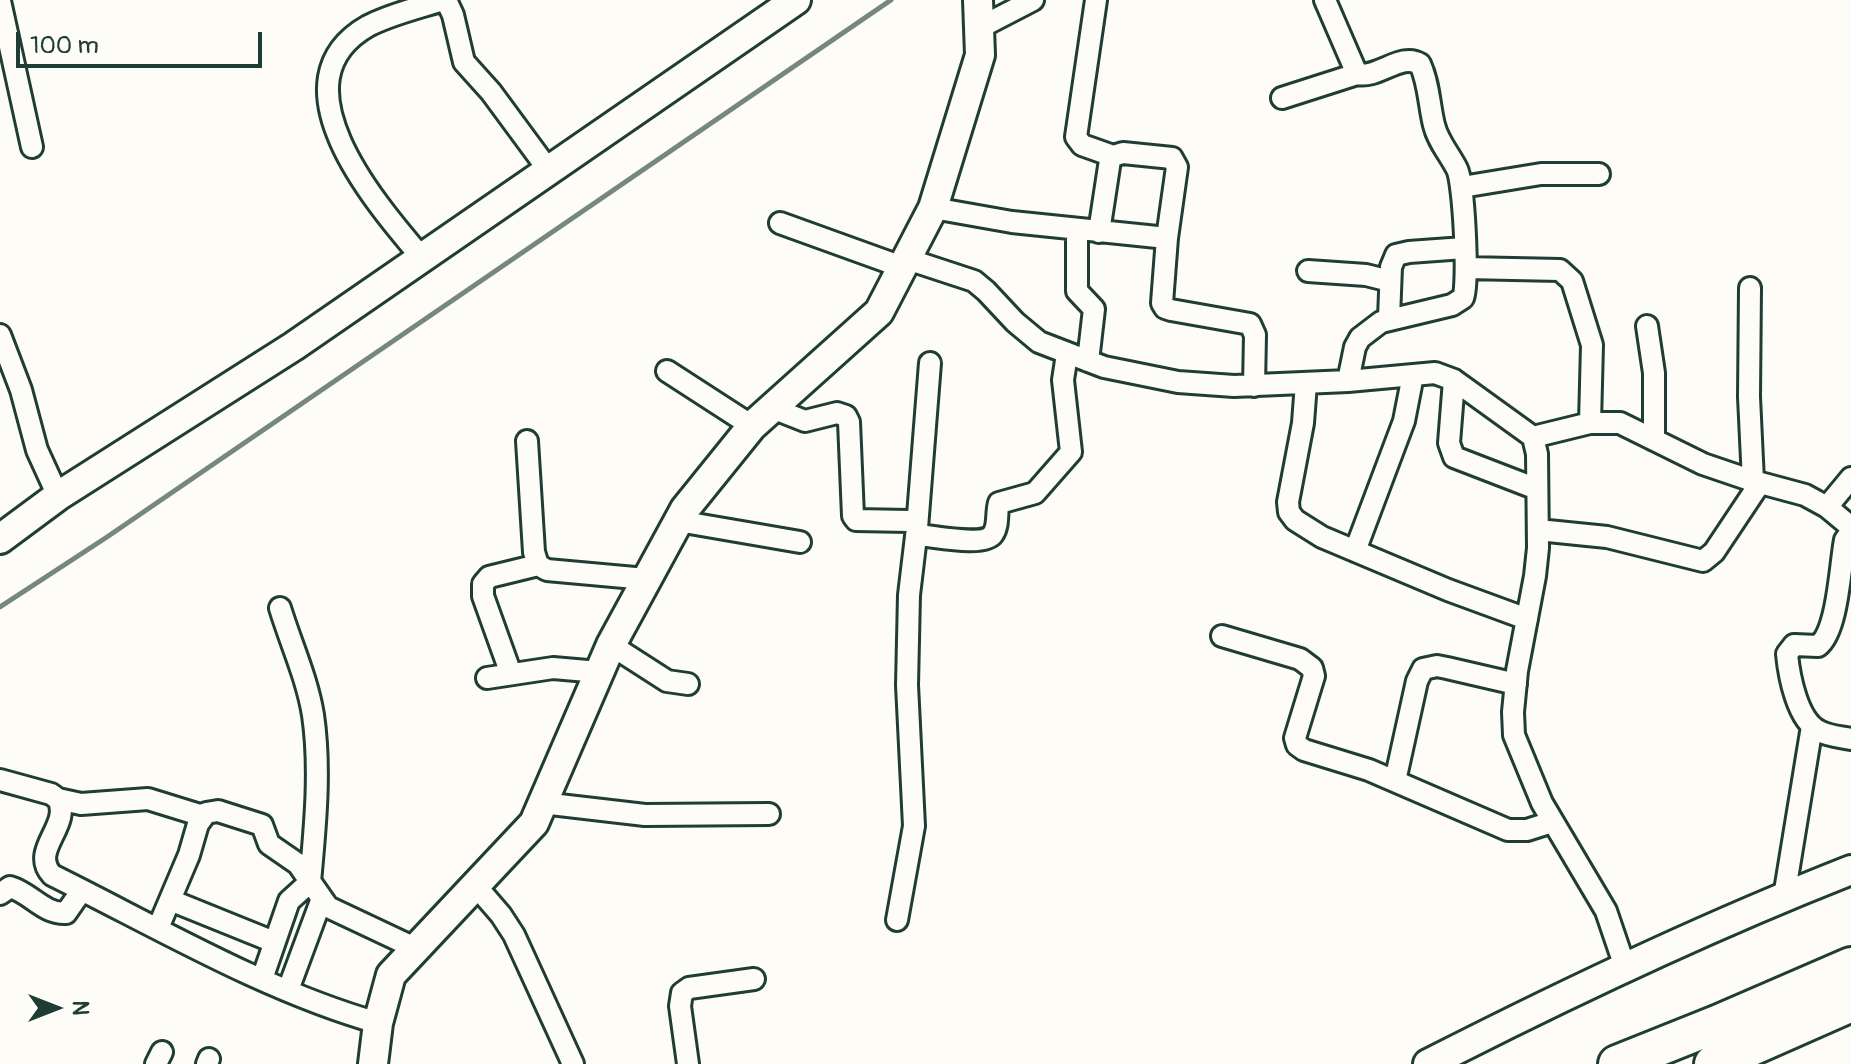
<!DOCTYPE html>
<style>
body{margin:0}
#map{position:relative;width:1851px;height:1064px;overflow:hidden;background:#fdfcf7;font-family:Pangolin,sans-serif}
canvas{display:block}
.north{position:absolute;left:16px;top:968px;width:80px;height:80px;-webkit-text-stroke:6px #fdfcf7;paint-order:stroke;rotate:90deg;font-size:22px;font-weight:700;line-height:32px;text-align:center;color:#1f3d34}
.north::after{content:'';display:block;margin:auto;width:28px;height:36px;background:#1f3d34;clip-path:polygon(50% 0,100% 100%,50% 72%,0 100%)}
.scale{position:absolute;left:16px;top:32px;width:246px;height:36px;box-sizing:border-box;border:4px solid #1f3d34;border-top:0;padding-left:10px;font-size:24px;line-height:28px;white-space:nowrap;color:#1f3d34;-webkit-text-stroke:6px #fdfcf7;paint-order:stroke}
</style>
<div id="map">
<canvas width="1851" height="1064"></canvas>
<div class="north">N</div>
<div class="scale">100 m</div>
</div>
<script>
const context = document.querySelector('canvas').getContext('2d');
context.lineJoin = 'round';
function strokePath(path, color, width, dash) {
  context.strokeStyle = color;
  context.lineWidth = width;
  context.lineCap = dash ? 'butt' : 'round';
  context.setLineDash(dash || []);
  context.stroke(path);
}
const stream = new Path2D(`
 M0,607L107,537L891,0`);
const street = new Path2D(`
 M446,0L453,15L464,62L491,92L550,172
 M1096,0L1076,137L1082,145L1113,156
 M1325,0L1357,74C1378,79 1401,52 1420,64C1429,83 1429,105 1434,125C1438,142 1449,153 1457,169C1464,183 1469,284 1463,298L1452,305L1381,322L1360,338L1355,347L1348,381
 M0,1L32,147
 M979,28L1033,0
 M1282,98L1357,74
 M1462,187L1541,174H1599
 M933,208L1012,222L1167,238
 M780,223L902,267
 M1077,230V291L1094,309L1088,361
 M1099,232L1110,160L1113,156L1123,153L1172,158L1177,167L1167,238L1162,303L1165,308L1171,310L1250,324L1255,335L1254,386
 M422,258C377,205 270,82 368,26C391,14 418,8 443,0
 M907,259L974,281L986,291L1015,322L1039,342L1104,367L1178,382L1234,386L1348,381L1435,373L1454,380L1533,437L1537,454L1538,548L1535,576L1517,671L1513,712L1514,735L1542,803L1606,911L1625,967
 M1466,268L1560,270L1572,281L1592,345L1590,423
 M1308,271L1366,275L1390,281
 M1750,288L1749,397L1753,481
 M1389,318L1391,267L1396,255L1409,252L1464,248
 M1647,326L1654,373V440
 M0,335L21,390L37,450L58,496
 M667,371L752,426
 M1454,380L1449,443L1454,457L1537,489
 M1306,383L1303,423L1288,502L1289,512L1295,520L1322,537L1448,590L1527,619
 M772,408L805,421L837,413L846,416L849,422L853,516L856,520L909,521L915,523L917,528L909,595L907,685L914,826L897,920
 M1533,437L1590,423H1620L1703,464L1753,481L1805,495L1827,507L1851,527
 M527,441L534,552L538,565L547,570L646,579
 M1827,507L1851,478
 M678,521L800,542
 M917,528L930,363
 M1538,530L1607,537L1703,561L1714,552L1760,483
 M1851,532L1845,540C1840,566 1838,631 1818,646L1794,645L1787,654C1789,675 1797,720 1819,731C1828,736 1841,737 1851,739
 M918,535C934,536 985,547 993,534C999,526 996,512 999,503L1035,493L1071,452L1063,380L1067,354
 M1355,551L1404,421L1413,375
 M1222,636L1300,659L1312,668L1314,676L1295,738L1297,745L1304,750L1369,770L1508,830H1527L1552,822
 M611,645L667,681L688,684
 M511,674L483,596V584L489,577L538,565
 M487,678L553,668L599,672
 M0,780L51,794L58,799C72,826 29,850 52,875C157,927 265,991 378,1023
 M1395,781L1417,681L1423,669L1437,666L1447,668L1516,684
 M58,799L81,804L148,799L203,816
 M542,803L645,815L769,814
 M476,886L501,915L514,935L573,1064
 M0,894L10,887C31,893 43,914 66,913L82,890
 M1784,897L1812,726
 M170,900L274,942
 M158,928L189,855L198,824L206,813L218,811L262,825L269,844L298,864L328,907L417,949
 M262,979L289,901L310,882C315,828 321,769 313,715C307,678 291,644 280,608
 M288,990L321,901
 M156,1064L162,1052
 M207,1064L209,1059
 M688,1064L680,1006L682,993L689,988L754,979`);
const secondary = new Path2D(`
 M0,539L58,496L294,346L796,0
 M373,1064L378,1023L391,975L534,823L611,645L685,509L752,426L879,312L933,208L980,55L978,0
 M1428,1064C1567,993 1706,927 1851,870`);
const highway = new Path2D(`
 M1617,1064L1717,1024L1851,966
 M1713,1064L1851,1003`);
strokePath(stream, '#75877f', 5);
strokePath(street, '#1f3d34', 26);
strokePath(secondary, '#1f3d34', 34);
strokePath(highway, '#1f3d34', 42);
strokePath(street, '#fdfcf7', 20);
strokePath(secondary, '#fdfcf7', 28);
strokePath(highway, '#fdfcf7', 36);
</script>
